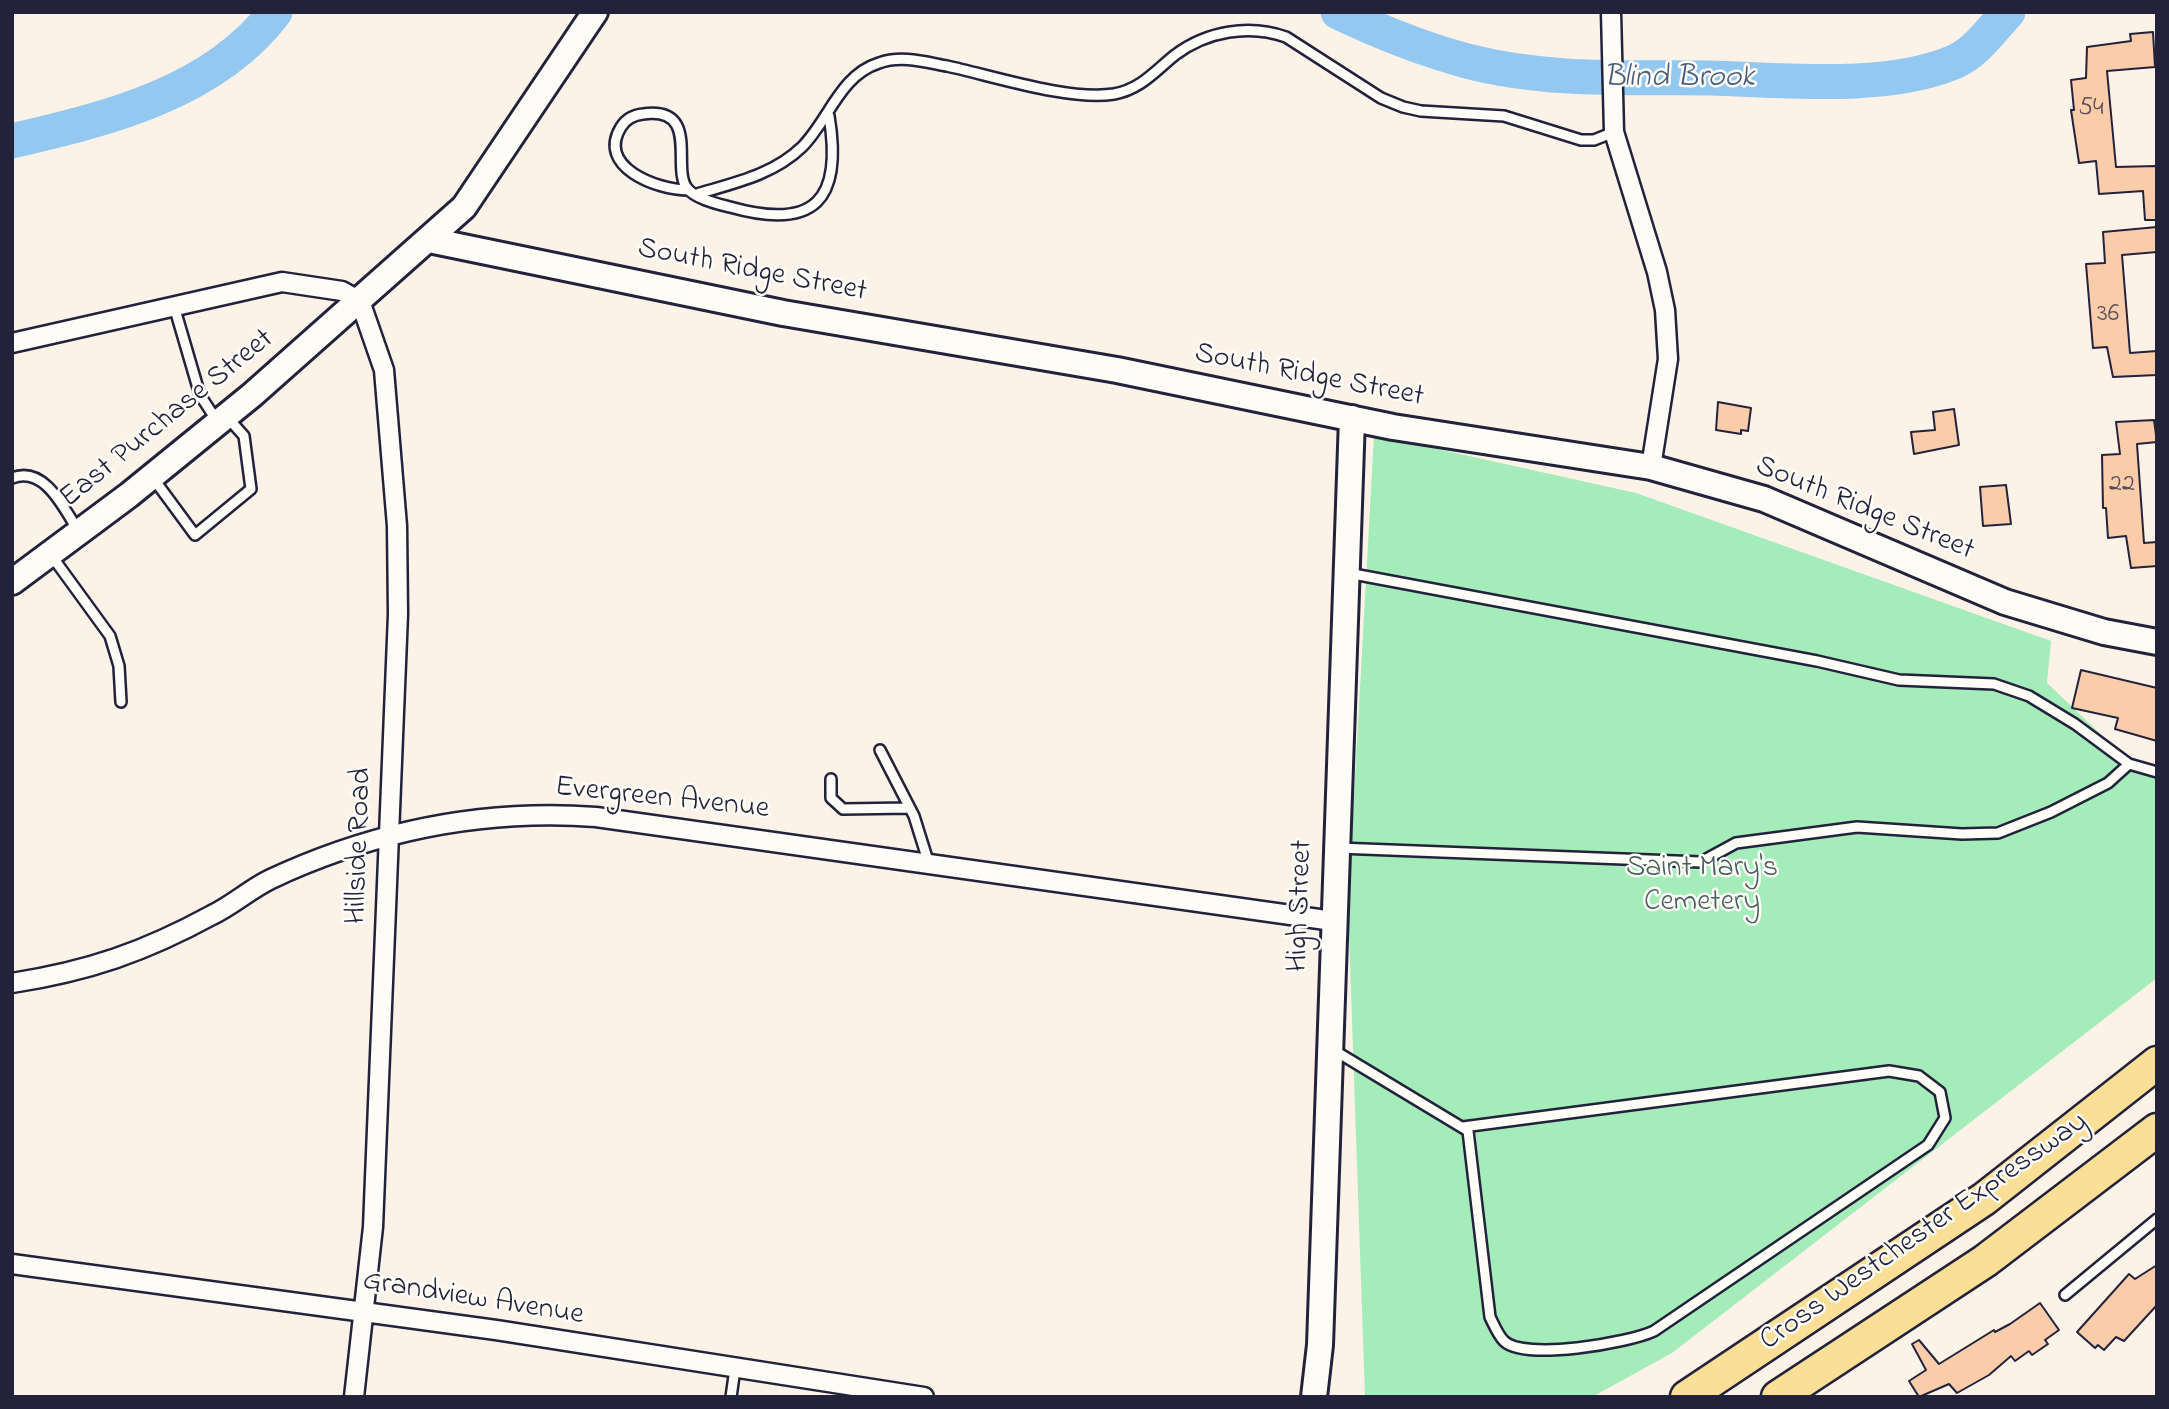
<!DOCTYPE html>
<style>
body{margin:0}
#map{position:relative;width:2169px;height:1409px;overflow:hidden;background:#fdf2e8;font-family:"Indie Flower",sans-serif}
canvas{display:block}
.frame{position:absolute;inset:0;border:14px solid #22223b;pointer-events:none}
</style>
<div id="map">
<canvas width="2169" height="1409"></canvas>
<div class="frame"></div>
</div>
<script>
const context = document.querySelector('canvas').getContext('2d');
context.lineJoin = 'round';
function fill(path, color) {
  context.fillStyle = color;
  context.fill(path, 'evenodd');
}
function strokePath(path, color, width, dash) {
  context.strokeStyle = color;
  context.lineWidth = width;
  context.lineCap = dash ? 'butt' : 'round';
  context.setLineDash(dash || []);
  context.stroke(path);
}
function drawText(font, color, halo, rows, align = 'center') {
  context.font = font + ' "Indie Flower",sans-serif';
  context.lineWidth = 5;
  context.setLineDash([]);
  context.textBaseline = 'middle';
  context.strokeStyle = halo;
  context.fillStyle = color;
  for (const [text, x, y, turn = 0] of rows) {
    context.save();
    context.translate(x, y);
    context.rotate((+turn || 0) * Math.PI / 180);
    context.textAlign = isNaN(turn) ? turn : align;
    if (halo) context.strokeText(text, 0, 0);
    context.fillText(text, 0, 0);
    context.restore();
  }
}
const green = new Path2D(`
 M1374,435L1636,493L2051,641L2047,683L2110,743L2157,774V978L1672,1353L1592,1397H1365L1348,905Z`);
const river = new Path2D(`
 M1338,12C1380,32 1422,49 1467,61C1547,82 1629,77 1711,78C1783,80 1886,91 1954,62C1977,52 1991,30 2008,12
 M12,141C107,119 214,93 275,12`);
const building = new Path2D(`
 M2153,32L2155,67L2107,71L2116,167L2157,166V220H2145L2143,191L2099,194L2096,161L2079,163L2071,110H2074L2071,80L2086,78L2087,47L2131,41L2130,34Z
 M2157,227V252L2122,255L2130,353L2157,351V375L2113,377L2107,347L2093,348L2086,264L2105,263L2103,232Z
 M1718,402L1751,408L1748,431L1741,430V434L1716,430Z
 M1954,409L1959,445L1914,454L1911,432L1935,430L1933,412Z
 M2154,420L2157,442L2137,444L2144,543L2157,542V566L2131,568L2126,536L2108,538L2106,508H2103L2102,455L2120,454L2116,422Z
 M2006,485L2011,524L1983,526L1980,487Z
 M2081,670L2157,688V741L2115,729L2118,718L2072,708Z
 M2157,1265V1305L2124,1341L2116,1337L2104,1350L2098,1345L2095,1348L2077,1332L2129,1274L2135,1279Z
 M2040,1303L2059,1330L2045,1340L2048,1344L2032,1355L2029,1351L2015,1361L2011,1356L1989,1375L1957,1393L1949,1384L1919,1397L1909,1381L1926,1370L1912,1344L1919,1340L1939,1364L1994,1330L1995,1332L2010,1324Z`);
const lane = new Path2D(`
 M688,190C657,190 596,167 621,127C626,119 633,115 643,114C701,106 671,168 687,188C695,199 718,204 730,207C815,231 843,200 829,116
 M697,194C734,183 773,175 802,147C829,120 840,75 879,63C901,55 925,62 947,66C993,76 1069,101 1114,94C1141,89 1155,71 1175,55C1207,31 1249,24 1286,37L1381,98L1403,107L1421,111L1504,116L1581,140H1594L1614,132
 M174,306L200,395L217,421
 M12,478C45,465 64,509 79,532
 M153,478L195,535L251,489L244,436L228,418
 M51,555L110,636L119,666L121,702
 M880,750L914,816L929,864
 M2129,764L2157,772
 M831,779V798L843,809L910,808
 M1338,848L1701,862L1736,843L1857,827L1962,834L1998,833L2051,812L2108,783L2129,764L2075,724L2029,696L1994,684L1899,680L1817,661L1348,573
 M1332,1049L1468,1131L1490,1317C1494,1325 1498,1335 1504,1341C1524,1361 1629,1343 1654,1331L1928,1145L1945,1118L1940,1092L1919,1076L1889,1071L1463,1127
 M2065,1295L2157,1219
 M731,1397L735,1369`);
const street = new Path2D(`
 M1611,12L1614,132L1657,272L1665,310L1668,359L1651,467
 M12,343L282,282L342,291L360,301L384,370L397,526L398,614L373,1227L354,1397
 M12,983C89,971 144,952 212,915C233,905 250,889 271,879C374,831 484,809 596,817L1333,921
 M12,1264L496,1330L924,1397`);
const secondary = new Path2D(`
 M429,240L783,313L1117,370L1393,427L1651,467L1764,499L2005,602L2104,632L2157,642
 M12,582L129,495L252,395L464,207L595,12
 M1314,1397L1320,1345L1352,418`);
const highway = new Path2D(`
 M1687,1397L1984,1199L2157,1063
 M1778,1397L1985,1261L2157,1130`);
const numberNames = [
 ["54",2091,110],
 ["36",2108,316],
 ["22",2122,486]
];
const streetNames = [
 ["South Ridge Street",752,272,11],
 ["South Ridge Street",1309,377,11],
 ["East Purchase Street",168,420,-39],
 ["South Ridge Street",1864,510,22],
 ["Evergreen Avenue",662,800,6],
 ["Hillside Road",361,846,-88],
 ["High Street",1302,906,-88],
 ["Cross Westchester Expressway",1925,1233,-35],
 ["Grandview Avenue",473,1300,9]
];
const parkNames = [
 ["Saint Mary's",1702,870],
 ["Cemetery",1702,904]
];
const waterNames = [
 ["Blind Brook",1679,80]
];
fill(green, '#a4ecb9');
strokePath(river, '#93c8f1', 35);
fill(building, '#fbccaa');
strokePath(building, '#22223b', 2);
strokePath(lane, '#22223b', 14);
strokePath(street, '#22223b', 23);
strokePath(secondary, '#22223b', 30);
strokePath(highway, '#22223b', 37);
strokePath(lane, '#fdfcf7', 9);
strokePath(street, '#fdfcf7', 18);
strokePath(secondary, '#fdfcf7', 24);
strokePath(highway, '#fbdf96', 32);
drawText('26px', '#584c57', null, numberNames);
drawText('30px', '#22223b', '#fdfcf7', streetNames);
drawText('30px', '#495f61', '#fdfcf7', parkNames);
drawText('italic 32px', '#4a5c7b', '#fdfcf7', waterNames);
</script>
